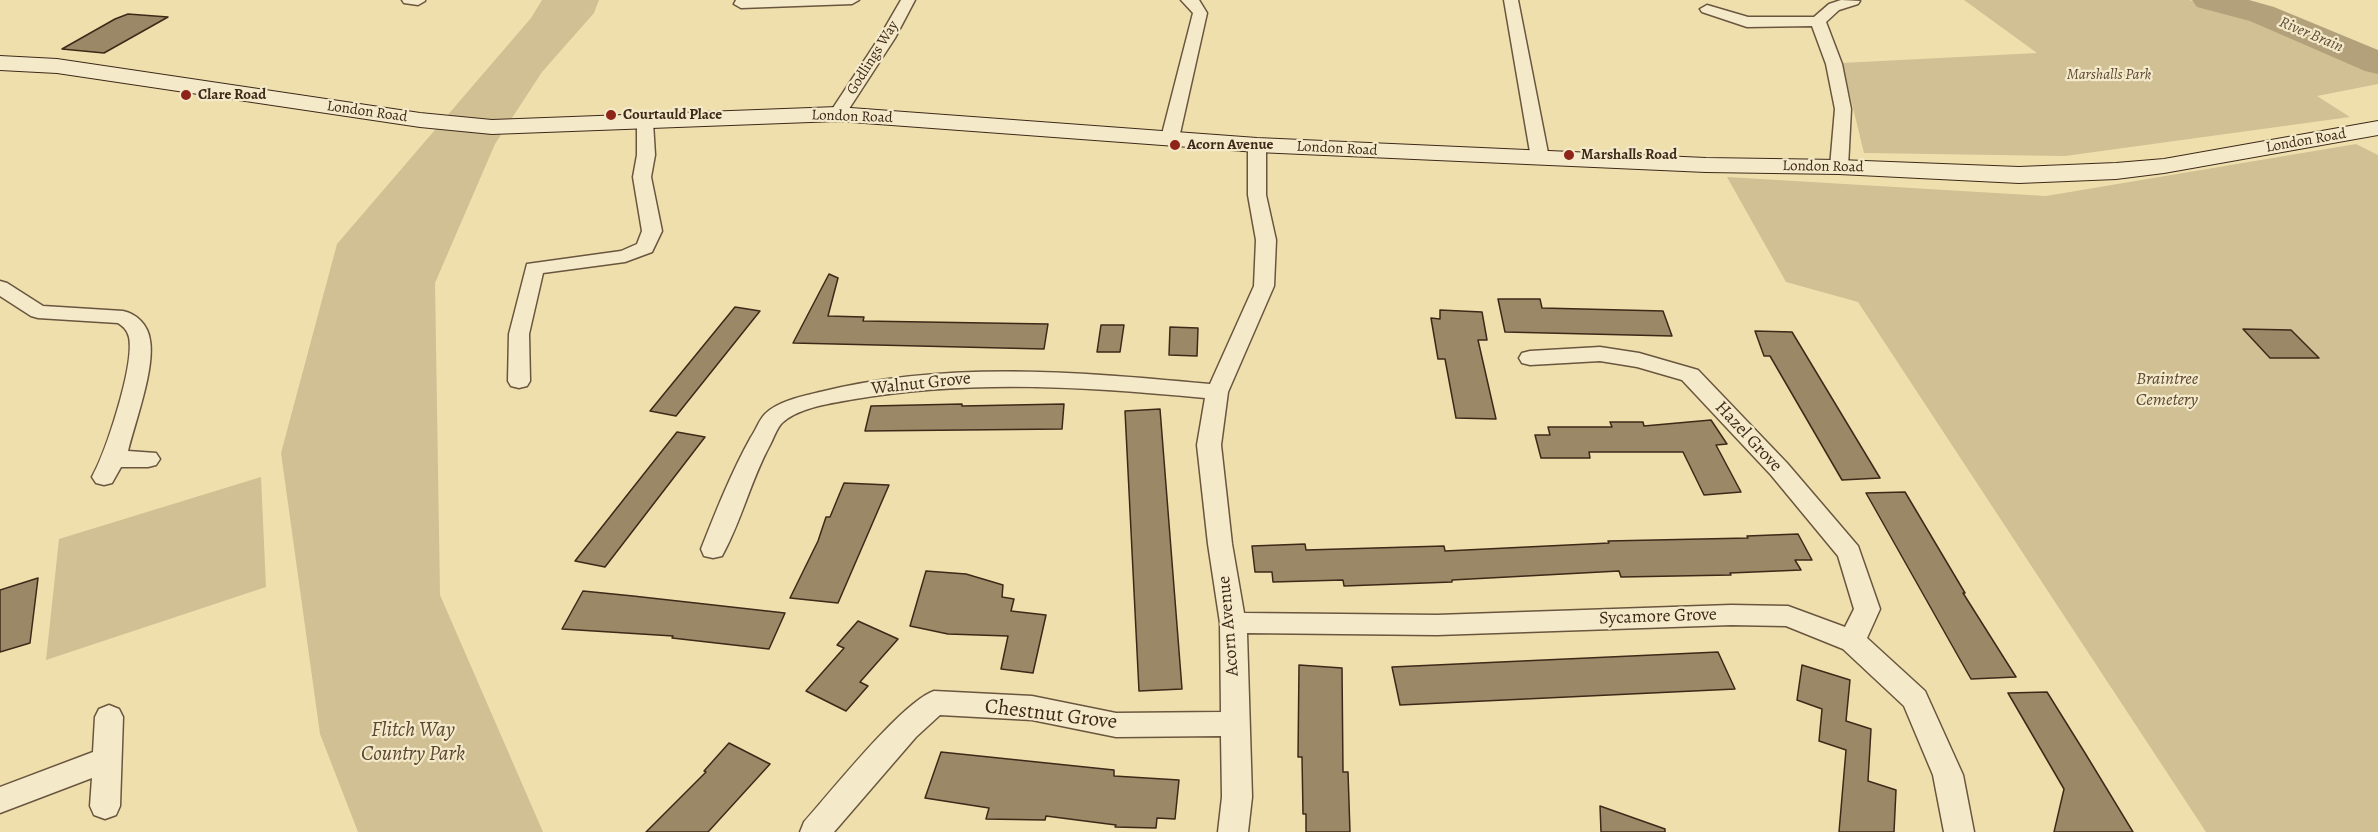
<!DOCTYPE html>
<style>
body{margin:0}
canvas{display:block;background:#eedfad}
</style>
<canvas width="2378" height="832"></canvas>
<script>
const context = document.querySelector('canvas').getContext('2d');
context.lineJoin = 'round';
function fill(path, color) {
  context.fillStyle = color;
  context.fill(path, 'evenodd');
}
function strokePath(path, color, width, dash) {
  context.strokeStyle = color;
  context.lineWidth = width;
  context.lineCap = dash ? 'butt' : 'round';
  context.setLineDash(dash || []);
  context.stroke(path);
}
function drawText(font, color, halo, rows, align = 'center') {
  context.font = font + ' Alegreya,serif';
  context.lineWidth = 4.5;
  context.setLineDash([]);
  context.textBaseline = 'middle';
  context.strokeStyle = halo;
  context.fillStyle = color;
  for (const [text, x, y, turn = 0] of rows) {
    context.save();
    context.translate(x, y);
    context.rotate((+turn || 0) * Math.PI / 180);
    context.textAlign = isNaN(turn) ? turn : align;
    if (halo) context.strokeText(text, 0, 0);
    context.fillText(text, 0, 0);
    context.restore();
  }
}
const green = new Path2D(`
 M542,0H599L594,13L542,72L495,144L435,283L440,595L543,832H358L320,734L281,453L337,244L531,18Z
 M1964,0H2189L2255,18L2378,70V84L2317,96L2350,117L2065,156L1864,153L1842,63L2037,53Z
 M2356,144L2378,155V832H2206L1858,302L1786,282L1727,177L2046,196Z
 M261,477L266,587L46,660L59,539Z`);
const river = new Path2D(`
 M2192,0H2249L2274,7L2378,50V74L2365,71L2250,21L2197,7Z`);
const building = new Path2D(`
 M128,14L168,17L104,53L62,49L115,19Z
 M829,274L838,278L828,316L864,317L863,321L1048,324L1044,349L793,343Z
 M1498,299H1540L1542,308L1663,311L1672,336L1505,332Z
 M735,307L760,311L676,416L650,411Z
 M1440,310L1482,312L1487,340H1478L1496,419L1456,418L1445,359H1438L1431,318L1440,319Z
 M1101,325H1124L1120,352H1097Z
 M1170,327L1198,328L1197,356L1169,355Z
 M2243,329L2291,330L2319,358H2270Z
 M1755,331L1792,332L1880,478L1842,480L1770,356H1764Z
 M962,404V406L1064,404L1062,429L865,431L871,406Z
 M1160,409L1182,689L1139,691L1125,411Z
 M1711,420L1727,444L1716,445L1741,492L1704,495L1683,452H1589L1590,458H1541L1535,435H1550L1548,427H1612L1610,422H1643L1644,426Z
 M677,432L705,437L605,567L575,561Z
 M844,483L889,485L838,603L790,598L818,541L826,517H830Z
 M1905,492L1965,593H1963L2016,677L1971,679L1866,493Z
 M1798,534L1812,560H1795L1801,570L1730,573L1731,575L1621,577L1619,571L1452,580V582L1344,586L1343,580L1273,582L1272,572H1255L1252,546L1305,544L1306,550L1444,546L1445,551L1609,543L1608,541L1748,538L1747,536Z
 M926,571L966,574L1003,585L1002,597L1014,599L1011,611L1046,615L1033,673L1001,669L1008,636L948,634L910,626Z
 M38,578L30,643L0,652V590Z
 M583,591L633,596L785,613L769,649L672,638L673,636L562,629Z
 M858,621L898,639L860,682L868,686L846,711L806,691L844,648L837,645Z
 M1718,652L1735,689L1400,705L1392,667Z
 M1299,665L1342,668L1343,772H1348L1350,832H1306V814H1303L1302,757H1298Z
 M1802,665L1850,680L1846,721L1871,729L1868,781L1896,790L1894,832H1839L1846,750L1819,741L1822,709L1797,700Z
 M2047,692L2085,753L2133,832H2054L2064,789L2008,693Z
 M729,743L770,764L708,832H646L706,772L704,771Z
 M941,752L1114,770V776L1179,780L1175,819L1157,818L1156,828L1115,827L1116,825L1046,816L1045,820L986,819L989,808L925,798Z
 M1600,806L1665,829V832H1601Z`);
const street = new Path2D(`
 M402,0H425V1L418,5L404,3Z
 M736,0H859L852,4L741,8L734,4Z
 M901,0H915L895,38L843,118H831L829,114L879,38Z
 M1181,0H1199L1207,13L1179,138L1176,142H1164L1161,138L1193,13Z
 M1504,0H1518L1549,158L1546,162H1534L1531,158Z
 M1841,0L1860,1L1858,4L1839,10L1826,22L1842,64L1851,109L1848,167L1845,171H1833L1830,167L1835,109L1826,64L1812,26L1747,27L1702,12L1700,9L1707,5L1748,17H1814L1829,4Z
 M645,117L651,118L653,122L655,155L651,177L662,231L652,252L625,262L543,273L529,334L530,381L527,386L519,388L511,386L508,381L509,334L527,264L621,251L637,244L642,231L633,177L637,155V122L639,118Z
 M1257,140L1263,141L1266,145V195L1276,240L1274,286L1228,392L1221,445L1232,544L1244,613L1437,615L1731,605L1788,606L1845,627L1854,609L1838,556L1771,475L1682,380L1637,367L1600,361L1530,365L1522,363L1519,358L1522,353L1530,351L1600,347L1639,353L1698,370L1787,463L1858,546L1880,609L1867,638L1925,691L1963,775L1974,832H1944L1933,775L1904,706L1843,649L1786,626L1731,625L1437,635L1247,633L1252,797L1248,832H1218L1222,797L1221,736L1116,737L1032,720L940,715L916,737L834,832H800L804,822C830,793 902,702 934,691L1032,696L1116,713L1221,712L1220,623L1208,544L1197,445L1205,398C1088,387 972,379 855,399C833,403 799,407 782,423C777,428 774,437 771,443C751,479 742,520 722,556L713,558L704,556L701,549C716,511 731,473 751,437C756,430 759,420 765,414C778,401 803,396 820,392C947,360 1081,372 1210,384L1254,286L1256,240L1248,195V145L1251,141Z
 M0,281L7,283L43,306L123,311C137,314 148,325 150,340C155,369 135,422 128,451L156,453L160,459L156,465L148,467H121L112,483L104,485L96,483L92,477C106,452 135,364 129,337C127,330 124,327 118,323L38,318L31,316L0,296Z
 M109,705L119,709L123,717L120,806L116,815L105,819L94,815L90,806L92,778L0,813V787L93,752L95,717L99,709Z`);
const secondary = new Path2D(`
 M0,56L57,59L420,113L492,120L837,107L1257,138L1706,158L1839,160L2019,167L2116,163L2164,159L2378,121V135L2164,173L2116,179L2019,183L1839,174L1706,172L1257,152L837,121L492,134L420,127L57,73L0,70Z`);
const markers = [
 [186,95,6,"#8f2418"],
 [611,115,6,"#8f2418"],
 [1175,145,6,"#8f2418"],
 [1569,155,6,"#8f2418"]
];
const farStreetnames = [
 ["Godlings Way",873,58,-58],
 ["London Road",367,112,8],
 ["London Road",852,117,2],
 ["London Road",2306,141,-10],
 ["London Road",1337,149,3],
 ["London Road",1823,167,1]
];
const farParknames = [
 ["Marshalls Park",2109,75]
];
const farPoinames = [
 ["Clare Road",198,95],
 ["Courtauld Place",623,115],
 ["Acorn Avenue",1187,145],
 ["Marshalls Road",1581,155]
];
const farWaternames = [
 ["River Brain",2311,35,23]
];
const parkNames = [
 ["Braintree",2167,380],
 ["Cemetery",2167,401]
];
const streetNames = [
 ["Walnut Grove",921,384,-6],
 ["Hazel Grove",1748,437,47],
 ["Sycamore Grove",1658,617,-2],
 ["Acorn Avenue",1229,626,-95]
];
const nearStreetnames = [
 ["Chestnut Grove",1051,715,7]
];
const nearParknames = [
 ["Flitch Way",413,731],
 ["Country Park",413,755]
];
fill(green, '#d0c094');
fill(river, '#b2a17b');
fill(building, '#9a8866');
strokePath(building, '#3e2919', 1.5);
strokePath(street, '#6a563e', 3);
strokePath(secondary, '#3e2919', 2);
fill(street, '#f4eaca');
fill(secondary, '#f4eaca');
for (const [x, y, r, color] of markers) {
  const dot = new Path2D();
  dot.arc(x, y, r, 0, 2 * Math.PI);
  context.fillStyle = color;
  context.fill(dot);
  strokePath(dot, '#f4eaca', 2);
}
drawText('15px', '#3e2919', '#f4eaca', farStreetnames);
drawText('italic 15px', '#5b4732', '#f4eaca', farParknames);
drawText('bold 15px', '#3e2919', '#f4eaca', farPoinames, 'left');
drawText('italic 16px', '#614d36', '#f4eaca', farWaternames);
drawText('italic 18px', '#5b4732', '#f4eaca', parkNames);
drawText('18px', '#3e2919', '#f4eaca', streetNames);
drawText('21px', '#3e2919', '#f4eaca', nearStreetnames);
drawText('italic 21px', '#5b4732', '#f4eaca', nearParknames);
</script>
